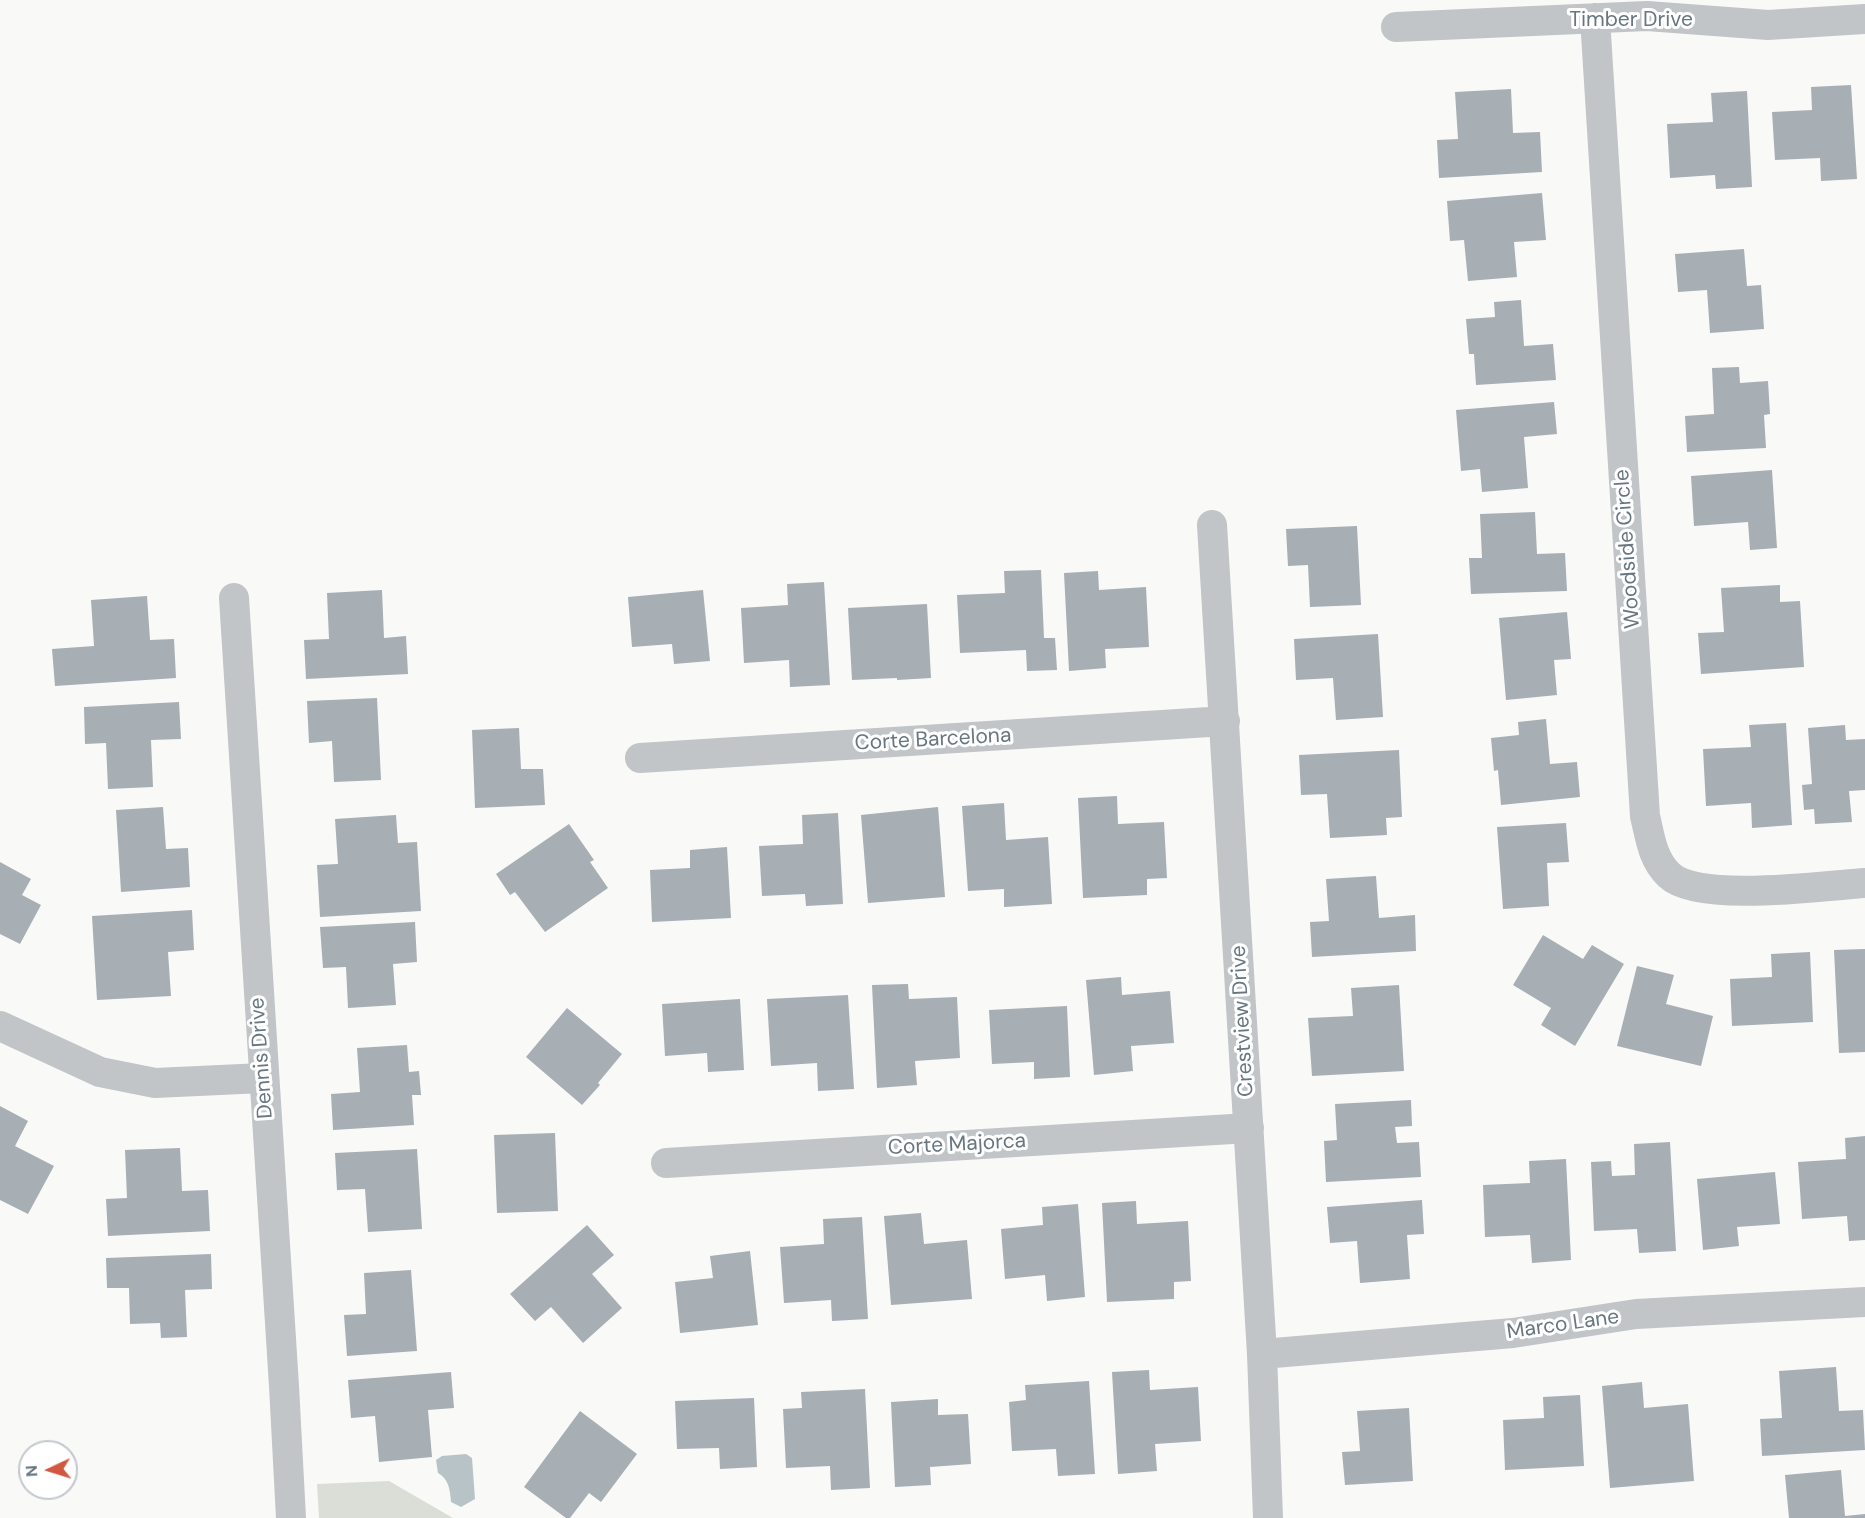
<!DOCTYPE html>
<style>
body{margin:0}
#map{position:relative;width:1865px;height:1518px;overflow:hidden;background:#f9f9f8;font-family:"DM Sans",sans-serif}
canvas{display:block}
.north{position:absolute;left:18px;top:1440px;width:60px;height:60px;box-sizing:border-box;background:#fff;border:2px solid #c2c8cc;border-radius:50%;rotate:266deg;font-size:16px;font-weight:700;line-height:24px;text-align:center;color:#67767f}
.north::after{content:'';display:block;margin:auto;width:21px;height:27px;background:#d15840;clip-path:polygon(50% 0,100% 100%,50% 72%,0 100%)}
</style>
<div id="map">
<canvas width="1865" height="1518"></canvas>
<div class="north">N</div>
</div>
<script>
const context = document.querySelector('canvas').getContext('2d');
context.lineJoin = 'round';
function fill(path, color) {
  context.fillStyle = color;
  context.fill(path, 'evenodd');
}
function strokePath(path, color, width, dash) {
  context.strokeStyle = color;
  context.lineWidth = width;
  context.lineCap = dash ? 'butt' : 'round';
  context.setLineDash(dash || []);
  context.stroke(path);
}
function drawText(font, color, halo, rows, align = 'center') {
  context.font = font + ' "DM Sans",sans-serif';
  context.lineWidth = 6;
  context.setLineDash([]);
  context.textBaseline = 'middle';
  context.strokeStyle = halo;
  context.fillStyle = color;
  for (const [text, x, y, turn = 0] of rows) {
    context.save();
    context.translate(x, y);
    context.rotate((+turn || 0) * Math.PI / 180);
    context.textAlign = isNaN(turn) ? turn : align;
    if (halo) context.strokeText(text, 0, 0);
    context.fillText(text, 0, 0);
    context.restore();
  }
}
const green = new Path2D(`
 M389,1481L453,1518H319L317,1484Z`);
const water = new Path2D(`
 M466,1454L472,1458L475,1499L461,1507L451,1502C450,1490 449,1479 438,1473L436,1460L442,1456Z`);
const building = new Path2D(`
 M1851,85L1857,179L1821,181L1820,158L1775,160L1772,112L1812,110L1811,87Z
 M1511,89L1513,133L1540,132L1542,172L1439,178L1437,140L1458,139L1455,92Z
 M1747,91L1752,187L1716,189L1715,175L1670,178L1667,124L1713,122L1711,93Z
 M1542,193L1546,240L1514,242L1517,277L1468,281L1464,240L1450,241L1447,201Z
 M1744,249L1747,286L1761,285L1764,329L1710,333L1707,290L1678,292L1675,254Z
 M1521,300L1524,346L1553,344L1556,380L1476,385L1474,354H1469L1466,319L1495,317L1494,302Z
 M1739,367L1740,383L1768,381L1770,414L1764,415L1766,448L1687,452L1685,416L1714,414L1712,368Z
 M1554,402L1557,434L1524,437L1528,488L1482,492L1480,469L1461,471L1456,410Z
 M1772,470L1777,548L1750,550L1748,522L1694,526L1691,476Z
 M1535,512L1537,554L1565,553L1567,591L1471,594L1469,558H1482L1480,514Z
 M1357,526L1361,605L1310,607L1308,565L1288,566L1286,529Z
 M1041,570L1044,638H1055L1057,670L1027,671L1026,650L960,653L957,595L1005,593L1004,571Z
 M1098,571L1099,590L1146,587L1149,647L1105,649L1106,668L1069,671L1064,573Z
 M824,582L830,685L790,687L789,660L744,663L741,608L788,605L787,584Z
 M1780,585V602L1800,601L1804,667L1701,674L1698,633L1724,632L1721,588Z
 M382,590L384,638L406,636L408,674L306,679L304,640L329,639L327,593Z
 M703,590L710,661L674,664L672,644L632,647L628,597Z
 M147,596L150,640L174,639L176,678L55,686L52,649L94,646L91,600Z
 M927,604L931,678L897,680V678L852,680L848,608Z
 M1567,612L1571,659L1554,660L1557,695L1506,700L1499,618Z
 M1378,634L1383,717L1336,720L1333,678L1296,680L1294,639Z
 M377,698L381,780L334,782L332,741L309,743L307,701Z
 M179,702L181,739L151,740L153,787L108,789L106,743L85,744L84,707Z
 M1546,719L1550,764L1577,762L1580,797L1501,805L1498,770L1494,771L1491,738L1519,735L1518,722Z
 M1786,723L1792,825L1752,828L1751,803L1706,806L1703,749L1751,747L1749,725Z
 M1845,725L1846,740L1865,739V790L1849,791L1852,822L1815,824L1814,809L1804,810L1802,785L1812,784L1808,728Z
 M519,728L521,769H543L545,805L475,808L472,730Z
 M1399,750L1402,817L1386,818L1387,835L1330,838L1327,794L1301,795L1299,755Z
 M1117,796L1118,824L1164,822L1167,878L1147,879V895L1083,898L1078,798Z
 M1004,803L1006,840L1048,837L1052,904L1004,907V889L968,891L962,806Z
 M163,807L166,849L188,848L190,887L121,892L116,810Z
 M938,807L945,897L868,903L861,815Z
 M838,813L843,904L806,906L805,894L762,896L759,846L803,844L802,815Z
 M396,815L398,843L417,842L421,911L320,917L317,865L338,864L335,819Z
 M1566,823L1569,862L1547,863L1549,906L1503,909L1497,827Z
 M569,824L594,860L590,862L608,888L545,932L515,892L510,895L496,874Z
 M727,847L731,918L652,922L650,870L690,868V850Z
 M0,862L31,879L22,895L41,905L20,944L0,934Z
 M1376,876L1379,918L1415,915L1416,951L1312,957L1310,922L1329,921L1326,879Z
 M192,910L194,950L168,952L171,996L97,1000L92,916Z
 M415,922L417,962L393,964L396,1005L348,1008L346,967L323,968L320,927Z
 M1543,935L1583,959L1592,945L1624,964L1575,1046L1541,1025L1551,1008L1513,985Z
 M1865,949V1052L1839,1053L1834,950Z
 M1810,952L1813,1022L1732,1026L1730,979L1772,977L1771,954Z
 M1637,966L1674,975L1666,1004L1713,1016L1701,1066L1617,1046Z
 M1121,977L1122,995L1170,991L1174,1043L1131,1046L1133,1071L1094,1075L1086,980Z
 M908,984L909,999L957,997L960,1058L915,1061L917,1085L877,1088L872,985Z
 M1399,985L1404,1071L1312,1076L1308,1018L1353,1016L1351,988Z
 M848,995L854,1089L818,1091L817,1063L771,1066L767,999Z
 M740,999L744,1070L708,1072L707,1053L665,1056L662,1004Z
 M1067,1006L1070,1077L1034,1079V1062L992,1064L989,1010Z
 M567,1008L622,1054L598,1083L600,1085L582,1105L526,1057Z
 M407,1045L409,1072L419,1071L421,1095H412L414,1125L333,1130L331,1094L360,1092L357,1048Z
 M1411,1100L1412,1126L1395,1127L1397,1143L1419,1142L1421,1177L1326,1182L1324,1141L1337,1140L1335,1104Z
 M0,1106L28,1121L15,1146L54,1166L28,1214L0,1200Z
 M555,1133L558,1211L497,1213L494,1135Z
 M1865,1136V1240L1849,1241L1847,1216L1802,1219L1798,1162L1846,1159L1845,1138Z
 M1670,1142L1676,1251L1639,1253L1637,1229L1594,1231L1591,1162L1611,1161L1612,1176L1635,1175L1634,1144Z
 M180,1148L182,1191L208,1190L210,1231L108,1236L106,1199L127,1198L125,1150Z
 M417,1149L422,1229L368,1232L365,1189L337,1190L335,1153Z
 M1566,1159L1571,1260L1532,1263L1530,1235L1485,1237L1483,1185L1530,1183L1529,1161Z
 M1775,1172L1780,1224L1737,1227L1739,1246L1703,1250L1697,1179Z
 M1422,1200L1424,1234L1407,1235L1410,1279L1360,1283L1357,1241L1330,1243L1327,1207Z
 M1136,1201L1137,1224L1188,1221L1191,1281L1174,1282V1299L1107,1302L1102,1203Z
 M1078,1204L1085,1297L1047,1301L1045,1275L1005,1279L1001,1229L1043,1225L1042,1207Z
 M921,1213L924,1244L967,1240L972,1299L891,1305L884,1216Z
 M862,1217L868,1319L832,1321L831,1300L784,1303L780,1247L824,1244L823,1219Z
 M587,1225L614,1255L592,1274L622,1308L583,1343L551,1307L535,1321L510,1294Z
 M750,1251L758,1325L680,1333L675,1282L713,1278L710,1256Z
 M211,1254L212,1289L185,1290L187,1337L161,1338L160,1323L130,1324L129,1288H107L106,1258Z
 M411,1270L417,1351L347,1356L344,1315L366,1314L364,1273Z
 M1836,1367L1839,1411L1863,1410L1865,1450L1762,1456L1760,1419L1782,1418L1779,1371Z
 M1149,1370L1150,1390L1198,1387L1201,1441L1155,1444L1157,1471L1118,1474L1112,1372Z
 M451,1372L454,1408L428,1410L432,1457L379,1462L375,1416L351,1418L348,1380Z
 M1089,1381L1095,1474L1058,1476L1056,1449L1012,1451L1009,1402L1026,1400L1025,1385Z
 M1642,1382L1644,1408L1688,1404L1694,1481L1610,1488L1602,1386Z
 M865,1389L870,1488L831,1490L830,1466L786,1468L783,1409L802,1408L801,1392Z
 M1580,1395L1584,1466L1505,1470L1503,1420L1544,1418L1543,1397Z
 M754,1398L757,1467L720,1469L719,1448L677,1449L675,1401Z
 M938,1399V1415L968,1414L971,1464L930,1467L931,1485L895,1487L891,1402Z
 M1409,1408L1413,1481L1345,1485L1342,1452L1360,1451L1357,1411Z
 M580,1411L637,1454L601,1502L589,1493L570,1518H566L524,1487Z
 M1841,1470L1845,1516L1865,1514V1518H1789L1785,1475Z`);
const street = new Path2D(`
 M1595,18L1645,816C1650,836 1652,859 1669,875C1698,903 1823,886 1865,883
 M1396,27L1647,16L1768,25L1865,19
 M1212,525L1262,1354L1268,1518
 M234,598L284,1386L291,1518
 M640,758L1225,721
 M0,1026L100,1072L155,1083L263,1078
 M666,1163L1249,1128
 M1262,1354L1513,1333L1636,1314L1865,1302`);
const streetNames = [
 ["Timber Drive",1631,20],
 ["Woodside Circle",1628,549,-94],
 ["Corte Barcelona",933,740,-3],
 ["Crestview Drive",1243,1021,-93],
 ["Dennis Drive",262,1058,-94],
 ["Corte Majorca",957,1145,-3],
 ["Marco Lane",1563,1325,-8]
];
fill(green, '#daded7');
fill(water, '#b8c3c7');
fill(building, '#a7aeb4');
strokePath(street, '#c1c5c8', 30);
drawText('21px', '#67767f', '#fff', streetNames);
</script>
